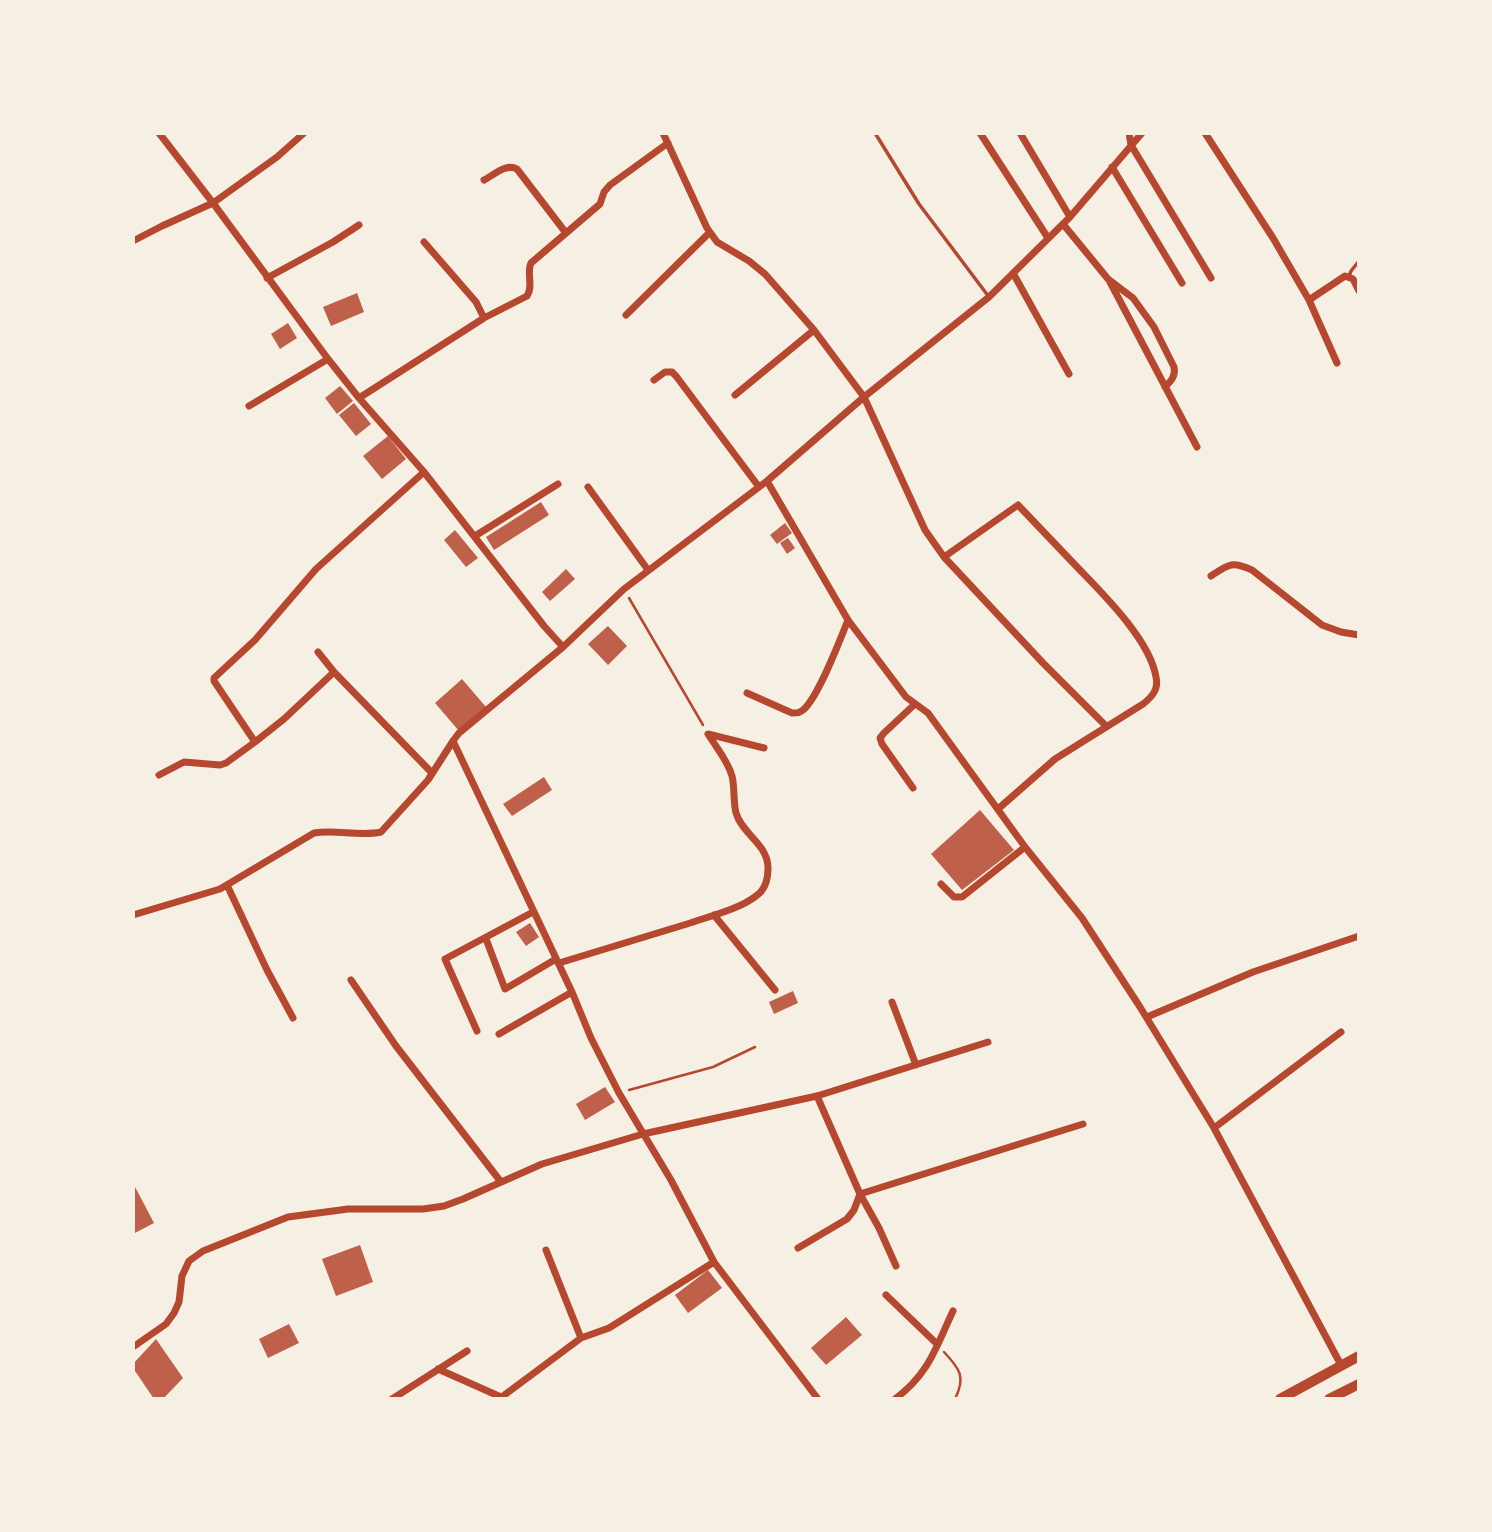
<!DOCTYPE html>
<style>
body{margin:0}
#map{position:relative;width:1492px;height:1532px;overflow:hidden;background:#f6efe4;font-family:Inter,sans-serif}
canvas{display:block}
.frame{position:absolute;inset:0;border:135px solid #f6efe4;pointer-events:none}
</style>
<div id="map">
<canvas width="1492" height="1532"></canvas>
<div class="frame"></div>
</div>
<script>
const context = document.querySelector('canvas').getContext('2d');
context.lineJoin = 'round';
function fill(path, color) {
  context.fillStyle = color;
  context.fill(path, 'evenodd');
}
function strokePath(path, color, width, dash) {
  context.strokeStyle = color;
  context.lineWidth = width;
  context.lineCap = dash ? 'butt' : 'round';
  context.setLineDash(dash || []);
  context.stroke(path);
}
const building = new Path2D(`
 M357,293L364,312L331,326L323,307Z
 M288,323L297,338L280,349L271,334Z
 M340,386L353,401L337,414L325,398Z
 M354,403L371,424L356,436L339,415Z
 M388,436L406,459L382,479L363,456Z
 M541,502L549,515L494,550L486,537Z
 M785,523L792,533L777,544L770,535Z
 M455,530L478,558L466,567L444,540Z
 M788,538L795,548L787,554L780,543Z
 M566,569L575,579L550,601L542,592Z
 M608,626L627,646L608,665L588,644Z
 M462,679L486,707L459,731L435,703Z
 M544,777L552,790L512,816L503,804Z
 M980,810L1014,850L962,890L931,854Z
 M530,923L539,937L526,946L516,932Z
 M793,991L798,1003L774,1014L769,1002Z
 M605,1087L615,1102L585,1120L576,1104Z
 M133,1183L154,1223L133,1234Z
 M360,1245L373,1282L336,1296L322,1259Z
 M708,1270L722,1288L688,1313L675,1295Z
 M846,1317L862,1335L826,1365L811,1348Z
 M289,1324L299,1343L268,1358L259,1339Z
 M156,1339L183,1378L163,1399H154L133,1368V1364Z`);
const path = new Path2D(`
 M629,598L703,725
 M629,1090L713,1067L755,1047
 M944,1352C960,1369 966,1377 955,1399`);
const service = new Path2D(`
 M875,133L919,204L989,297
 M1349,276L1351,271L1359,261`);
const minor = new Path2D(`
 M159,133L213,203L328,359L359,398L424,472L544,626L563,647
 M663,133L707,228L717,242L749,261L765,274L814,330L864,397L925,530L944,557L1043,663L1106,726
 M980,133L1048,238
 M1020,133L1070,217
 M1129,133L1131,145L1211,278
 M1205,133L1273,238L1309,300L1337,363
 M1112,167L1182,283
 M484,180C494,175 506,163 517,169L566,233
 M1063,224L1108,279L1133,298L1154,327L1174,367C1176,376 1171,381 1165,387
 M133,241L162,226L213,203L277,157L304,133
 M424,242L476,302L484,318
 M1013,273L1069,374
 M267,278L333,242L359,225
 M1110,282L1197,447
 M1309,300L1345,276L1353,279L1359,291
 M626,315L709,233
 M654,380L665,372H672L676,376L759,487
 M735,395L814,330
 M359,398L484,318L527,296C534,285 526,274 531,263L600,204L604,192L610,185L668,143
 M249,406L328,359
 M767,481L848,620L906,697L928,713L1025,847L1082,918L1140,1007L1214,1128L1341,1365
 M588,487L648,570
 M475,536L558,484
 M944,557L1018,505C1038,526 1058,547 1078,568C1103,594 1150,640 1156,677C1159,689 1152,697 1143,704L1055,759L998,809
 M1211,576C1229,564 1231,561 1252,570L1322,625L1341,632L1359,635
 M318,652L334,672L432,773
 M747,693L792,713C798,713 799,713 803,710C818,698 840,640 848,620
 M453,741L572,992L591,1038L619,1093L671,1180L714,1262L818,1399
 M255,742L214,681V678L255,640L316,569L424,472
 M159,775L184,762L220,765L226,763L255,742L284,719L334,672
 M913,788L882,744L880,738L884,733L915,704
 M941,884L954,897H962L1025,847
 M227,885L267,970L293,1018
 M133,915L220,889L314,833C336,829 359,837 381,832L428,780L453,741L459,733L563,647L624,589L767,481L864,397L989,297L1070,217L1142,133
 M714,915L775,990
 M486,939L505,989L556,959
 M559,963C601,950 644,937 687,924C707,917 740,909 756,896C765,890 768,879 768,868C768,844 742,834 736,813C733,801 735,788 732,776C728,761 716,747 708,734L764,748
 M351,980L396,1046L501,1182
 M892,1002L916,1065
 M1147,1017L1253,972L1359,936
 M477,1031L445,959L533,912
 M499,1034L572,992
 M817,1096L860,1194L879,1228L896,1266
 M1214,1128L1341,1032
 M798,1248L847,1219L854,1210L860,1194L1083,1124
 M546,1250L581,1338
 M886,1295L937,1344
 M133,1347L166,1324L174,1313L179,1302L182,1276L189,1261L203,1251L288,1217L348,1209H423L444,1206L463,1199L542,1164L643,1134L817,1096L988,1042
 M438,1369L501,1397
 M392,1399L467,1351
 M499,1399L581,1338L609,1328L714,1262
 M895,1399C929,1374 936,1347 953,1311`);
const tertiary = new Path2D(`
 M1280,1399L1359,1356
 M1329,1399L1359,1384`);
fill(building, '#bf614a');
strokePath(path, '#b5482f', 2.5);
strokePath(service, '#b5482f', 3.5);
strokePath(minor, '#b5482f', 7);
strokePath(tertiary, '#b5482f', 10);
</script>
